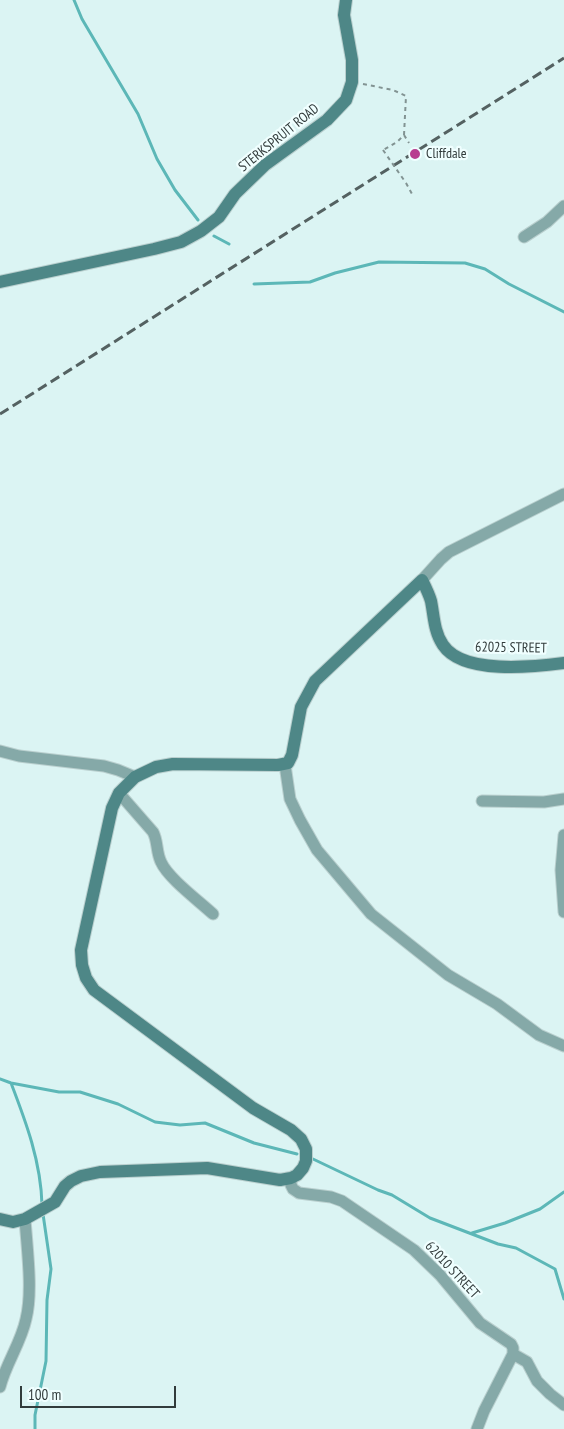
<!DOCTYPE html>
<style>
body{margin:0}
#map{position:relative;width:564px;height:1429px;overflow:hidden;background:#dbf4f3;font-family:"PT Sans Narrow",sans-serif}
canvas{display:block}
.scale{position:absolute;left:20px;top:1386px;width:156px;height:22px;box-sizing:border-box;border:2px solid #313b3b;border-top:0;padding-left:6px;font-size:15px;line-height:18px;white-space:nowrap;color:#313b3b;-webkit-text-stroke:4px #f0ffff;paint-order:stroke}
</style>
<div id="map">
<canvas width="564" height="1429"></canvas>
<div class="scale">100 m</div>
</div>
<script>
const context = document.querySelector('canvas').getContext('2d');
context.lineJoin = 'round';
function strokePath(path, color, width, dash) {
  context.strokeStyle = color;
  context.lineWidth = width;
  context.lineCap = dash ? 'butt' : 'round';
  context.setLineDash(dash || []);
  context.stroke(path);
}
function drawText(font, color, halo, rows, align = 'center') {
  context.font = font + ' "PT Sans Narrow",sans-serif';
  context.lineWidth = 4.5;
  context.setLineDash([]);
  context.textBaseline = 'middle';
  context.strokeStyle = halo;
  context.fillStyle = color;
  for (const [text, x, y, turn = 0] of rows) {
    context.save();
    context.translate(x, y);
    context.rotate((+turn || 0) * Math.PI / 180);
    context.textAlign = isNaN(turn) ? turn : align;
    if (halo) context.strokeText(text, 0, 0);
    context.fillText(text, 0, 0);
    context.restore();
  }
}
const stream = new Path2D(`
 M74,0L82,19L138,114L157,159L175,190L198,220
 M214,236L229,244
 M254,284L310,282L335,273L379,262L465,263L485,269L509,284L564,312
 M0,1079L11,1083L59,1092H80L118,1104L155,1122L180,1125L205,1123L254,1143L297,1154
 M11,1083C26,1122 41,1162 42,1205
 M313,1159L378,1190L392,1195L430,1218L498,1244L516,1248L555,1269L564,1299
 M472,1233L505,1223L540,1209L564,1192
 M35,1429V1415L46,1361L47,1300L51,1269L43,1214`);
const path = new Path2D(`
 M363,84L393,90L406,96L404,135L397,142L383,150
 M404,135L409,143
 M406,183L412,194`);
const street = new Path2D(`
 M524,237L547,222L564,206
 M422,580L441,559L449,552L564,494
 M0,751L19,756L104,766L118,770L135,777
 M285,765L290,799L300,820L317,850L371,914L448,975L497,1004L539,1035L564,1046
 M119,793L153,832C158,841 156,852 161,862C168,878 199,901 213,914
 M482,801L544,802L564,799
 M564,835L561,870L564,912
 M291,1178V1185L293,1189L299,1193L331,1197L342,1201L414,1250L440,1275L480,1323L511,1344L513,1348V1354L484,1411L477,1429
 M513,1354L527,1362L537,1381L550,1394L564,1405
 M0,1387C6,1363 21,1343 26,1319C33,1291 27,1249 25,1219`);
const secondary = new Path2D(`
 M0,282L154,249L181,242L201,231L219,217L235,194L265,165L327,120L346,100L352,82V60L344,15L346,0
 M0,1219L13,1222L25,1219L55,1202L65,1186L71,1181L81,1176L100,1172L207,1168L280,1180L291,1178L297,1175L303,1168L306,1161V1149L301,1139L291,1130L253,1108L94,990L86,978L82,965L81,950L112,808L119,793L135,777L156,767L173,764L278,765L288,763L292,755L301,707L315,681L422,580C425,586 429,594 431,601C434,616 434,632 443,645C463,675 533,667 564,663`);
const rail = new Path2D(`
 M0,414L564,58`);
const pathBridge = new Path2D(`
 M383,150L406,183`);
const markers = [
 [415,154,6,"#b83e90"]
];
const streetNames = [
 ["STERKSPRUIT ROAD",279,138,-39],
 ["62025 STREET",511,648,1],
 ["62010 STREET",452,1270,47]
];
const poiNames = [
 ["Cliffdale",426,154]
];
strokePath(stream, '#5cb7b7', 3);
strokePath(street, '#b9cfce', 13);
strokePath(secondary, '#b9cfce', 14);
strokePath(path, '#829392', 2, [4, 4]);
strokePath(street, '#85a9a8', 11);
strokePath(secondary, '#4e8787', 12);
strokePath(rail, '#546161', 3, [10, 5]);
strokePath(pathBridge, '#829392', 2, [4, 4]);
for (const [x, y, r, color] of markers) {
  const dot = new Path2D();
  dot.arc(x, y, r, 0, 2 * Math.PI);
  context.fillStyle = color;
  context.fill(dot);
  strokePath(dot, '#f0ffff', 2);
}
drawText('14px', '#313b3b', '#f0ffff', streetNames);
drawText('14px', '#313b3b', '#f0ffff', poiNames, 'left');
</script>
